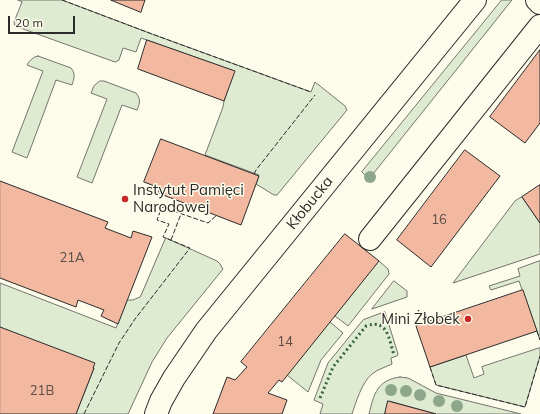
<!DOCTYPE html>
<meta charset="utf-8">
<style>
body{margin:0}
#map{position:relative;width:540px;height:414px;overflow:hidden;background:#fdfbea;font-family:Mulish,sans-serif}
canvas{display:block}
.scale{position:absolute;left:8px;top:16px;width:67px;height:18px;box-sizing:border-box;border:2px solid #2b2b2b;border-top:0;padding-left:5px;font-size:12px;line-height:14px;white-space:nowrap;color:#2b2b2b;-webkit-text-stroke:3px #fdfbea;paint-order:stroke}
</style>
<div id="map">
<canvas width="540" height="414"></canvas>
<div class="scale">20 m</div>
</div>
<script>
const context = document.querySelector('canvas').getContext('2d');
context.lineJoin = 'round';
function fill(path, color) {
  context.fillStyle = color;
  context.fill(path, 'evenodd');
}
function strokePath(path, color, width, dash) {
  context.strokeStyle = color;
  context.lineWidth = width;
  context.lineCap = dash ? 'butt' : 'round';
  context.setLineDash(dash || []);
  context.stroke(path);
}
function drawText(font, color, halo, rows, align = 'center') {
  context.font = font + ' Mulish,sans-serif';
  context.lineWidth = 3;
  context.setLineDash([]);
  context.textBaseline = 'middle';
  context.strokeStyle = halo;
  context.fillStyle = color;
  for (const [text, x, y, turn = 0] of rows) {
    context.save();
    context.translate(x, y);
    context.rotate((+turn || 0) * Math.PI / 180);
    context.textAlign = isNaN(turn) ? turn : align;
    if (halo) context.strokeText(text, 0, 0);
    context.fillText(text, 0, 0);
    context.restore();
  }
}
const green = new Path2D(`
 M18,0H62L152,34L311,92L315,82L345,106L347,110L277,195H274L256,184L259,175L205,155L223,107L224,101L234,71L141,38L136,52L123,48L119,60L115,62L15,26L14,22L22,2Z
 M502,0H512L369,179L362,172Z
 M38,56L71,68C76,74 74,78 72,85L56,80L27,158L12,152L43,71L27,65C30,60 33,57 38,56Z
 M100,81H104L136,93C141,99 140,103 137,110L122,105L92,183L77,177L107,99L91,93L94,86Z
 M522,197L540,223V254L453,283L515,201Z
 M166,238L217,261L220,264L223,269L167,338L152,362L128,414H76L94,368L0,327V283L116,328L127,300H133L140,297Z
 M379,261L388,269L389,274L348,326L335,316Z
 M540,261V340L519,281L491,290L489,286L520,276L518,269Z
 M394,281L407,291V297L372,309Z
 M385,312L398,354L397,356L391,358L392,364C386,367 378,369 372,374C362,382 356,402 352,414H320L323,404L314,400L328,363L363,320Z
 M330,322L343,333L321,360L308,392L287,375Z
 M540,348V356L525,407L436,385L430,367L466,355L474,378L484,374L482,367Z
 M400,377L408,378L436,393L521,414H436L389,401L385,414H369C374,394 377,380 400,377Z`);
const building = new Path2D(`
 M111,0H145L141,12Z
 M147,40L235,71L224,101L138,69Z
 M540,50V123L525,143L490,117Z
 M161,139L259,176L241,225L158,193L160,188L144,182Z
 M465,150L500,176L431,267L397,240Z
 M0,181L108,222L105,228L131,238L133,231L152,237L118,324L101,316L104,310L78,300L76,307L0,278Z
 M540,185V223L522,197Z
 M345,234L379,261L282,382L279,380L268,393L287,400L282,414H213L227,377L235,380L247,367L241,362Z
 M523,290L537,331L430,367L416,326Z
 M0,327L95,363L93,368H94L76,414H0Z
 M388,401L436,414H385Z`);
const minor = new Path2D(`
 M537,0L540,3
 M370,239L540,26
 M156,414L161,401L174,378L206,331L475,0`);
const hedge = new Path2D(`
 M320,398L333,367L366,326C388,318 389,340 394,355`);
const fence = new Path2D(`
 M62,0L152,34L311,92
 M254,174L256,170L315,95
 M171,240L181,214
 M537,331L540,340
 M430,367L436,385L525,407L540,356
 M84,414L119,343L135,319L190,248L163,237L169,224L157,220L162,207L208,223L217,215`);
const trees = [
 [370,177],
 [391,390],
 [406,391],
 [420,395],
 [439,401],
 [457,406]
];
const markers = [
 [125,199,4,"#c62828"],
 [468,319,4,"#c62828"]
];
const numberNames = [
 ["16",439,220],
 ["21A",72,258],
 ["14",285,342],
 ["21B",42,391]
];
const poiNames = [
 ["Instytut Pamięci",133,190],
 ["Narodowej",133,207],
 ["Mini Żłobek",460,319,"right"]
];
const streetNames = [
 ["Kłobucka",310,203,-51]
];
fill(green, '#deebd1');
strokePath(green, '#74746e', 1);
fill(building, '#f2b8a0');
strokePath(building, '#2b2b2b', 1);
strokePath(minor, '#2b2b2b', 24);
strokePath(minor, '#fdfbea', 22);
strokePath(hedge, '#34623c', 3, [2, 3]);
strokePath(fence, '#2b2b2b', 1, [5, 2]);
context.fillStyle = '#8ea78a';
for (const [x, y] of trees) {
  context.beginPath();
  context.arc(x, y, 6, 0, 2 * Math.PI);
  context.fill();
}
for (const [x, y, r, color] of markers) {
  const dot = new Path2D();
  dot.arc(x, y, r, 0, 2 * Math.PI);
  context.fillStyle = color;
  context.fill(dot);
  strokePath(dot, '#fdfbea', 1.5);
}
drawText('13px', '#5d4e48', null, numberNames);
drawText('15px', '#2b2b2b', '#fdfbea', poiNames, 'left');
drawText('15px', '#2b2b2b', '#fdfbea', streetNames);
</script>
